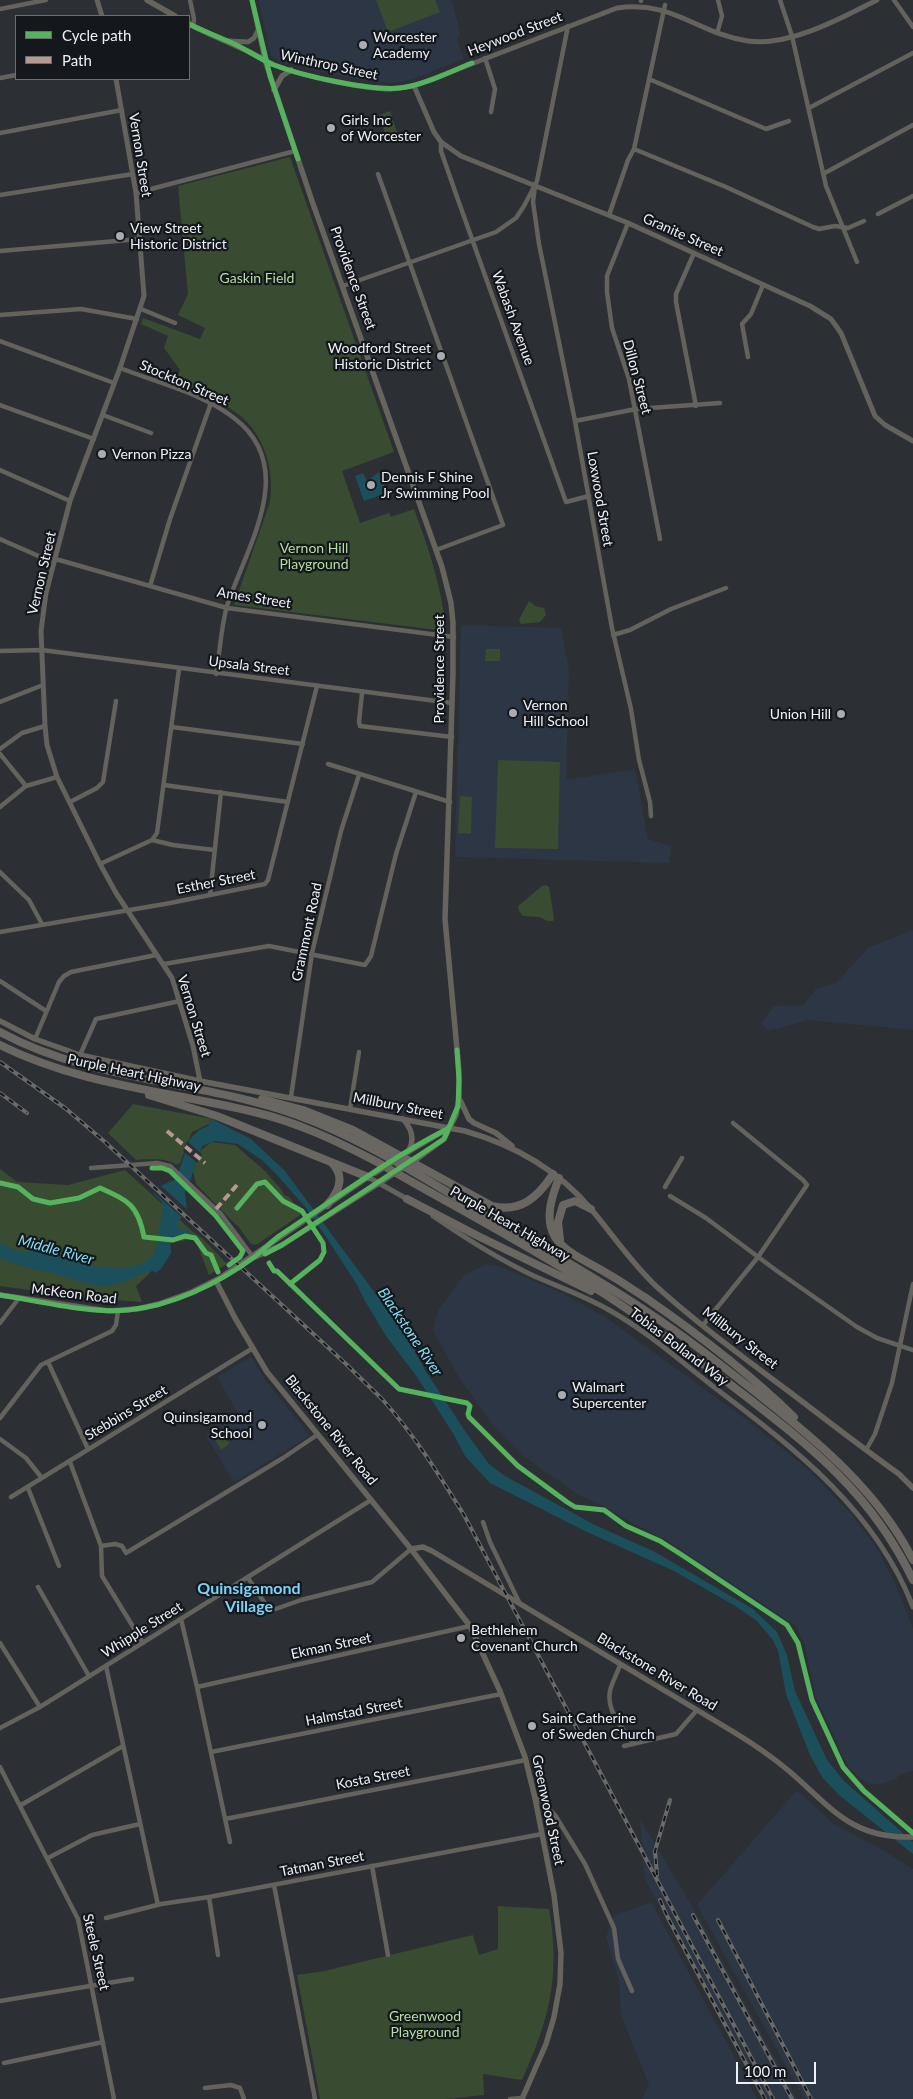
<!DOCTYPE html>
<style>
body{margin:0}
#map{position:relative;width:913px;height:2099px;overflow:hidden;background:#2c3034;font-family:Lato,sans-serif}
canvas{display:block}
.legend{position:absolute;left:15px;top:15px;width:175px;height:65px;box-sizing:border-box;background:#14171b;border:1px solid #6a6e73;margin:0;padding:6px 9px;list-style:none;font-size:15px;color:#ecf0f7}
.legend li{display:flex;align-items:center;gap:10px;height:25px}
.legend b{width:25px;border:1px solid #6a6e73}
.scale{position:absolute;left:736px;top:2062px;width:80px;height:22px;box-sizing:border-box;border:2px solid #ecf0f7;border-top:0;padding-left:6px;font-size:15px;line-height:18px;white-space:nowrap;color:#ecf0f7;-webkit-text-stroke:4px #14171b;paint-order:stroke}
</style>
<div id="map">
<canvas width="913" height="2099"></canvas>
<ul class="legend">
<li><b style="height:6px;background:#56b35d"></b>Cycle path</li>
<li><b style="height:6px;background:#b69a8f"></b>Path</li>
</ul>
<div class="scale">100 m</div>
</div>
<script>
const context = document.querySelector('canvas').getContext('2d');
context.lineJoin = 'round';
function fill(path, color) {
  context.fillStyle = color;
  context.fill(path, 'evenodd');
}
function strokePath(path, color, width, dash) {
  context.strokeStyle = color;
  context.lineWidth = width;
  context.lineCap = dash ? 'butt' : 'round';
  context.setLineDash(dash || []);
  context.stroke(path);
}
function drawText(font, color, halo, rows, align = 'center') {
  context.font = font + ' Lato,sans-serif';
  context.lineWidth = 4.5;
  context.setLineDash([]);
  context.textBaseline = 'middle';
  context.strokeStyle = halo;
  context.fillStyle = color;
  for (const [text, x, y, turn = 0] of rows) {
    context.save();
    context.translate(x, y);
    context.rotate((+turn || 0) * Math.PI / 180);
    context.textAlign = isNaN(turn) ? turn : align;
    if (halo) context.strokeText(text, 0, 0);
    context.fillText(text, 0, 0);
    context.restore();
  }
}
const built = new Path2D(`
 M259,0H452L460,33L457,40L464,59L413,79L393,83L354,79L280,62L271,56L269,50Z
 M461,625L561,628L569,670L566,780L635,769L648,839L671,846L669,863L455,857Z
 M913,930V1030L808,1020L769,1031L761,1024L774,1006L803,1005L816,989L836,983L868,948Z
 M485,1265L499,1266L564,1294L605,1317L747,1420L810,1471L851,1514L873,1542L894,1580L913,1629V1771L899,1775L896,1779L885,1783L872,1785L861,1779L848,1767L815,1695L805,1645L796,1626L668,1541L629,1521L598,1503L580,1496L525,1457L491,1423L458,1376L433,1331L438,1311L463,1276Z
 M251,1357L266,1381L310,1436L234,1482L206,1436L239,1415L217,1377Z
 M797,1790L834,1824L881,1849L913,1869V2099H804L697,1905Z
 M640,1819L698,1916L797,2099H762L645,1879Z
 M651,1902L757,2099H642L649,2085L621,2015L619,1981L606,1937L614,1916Z`);
const green = new Path2D(`
 M376,0H435L440,12L388,32Z
 M390,111L398,135L387,139L379,115Z
 M290,157L394,452L342,471L360,523L389,513L391,517L414,509C429,549 442,588 446,631L234,605L270,502C275,467 263,429 231,409C214,398 193,392 174,385L180,370L164,348L168,336L141,324L143,318L200,339L205,328L178,315L188,294L178,186Z
 M529,601L535,606L544,608L546,615L540,622L521,624L519,619Z
 M486,649H500V661H485Z
 M498,760L560,762L558,849L495,848Z
 M460,796L472,797L471,834L458,833Z
 M542,886L546,885L549,887L554,918L553,921H548L539,917L523,916L519,911L518,906Z
 M133,1104L212,1119L209,1124L192,1132L180,1163L176,1165C164,1157 150,1159 136,1160L108,1133Z
 M212,1142L235,1145L265,1171L281,1189L284,1195L288,1196L294,1203L306,1211L256,1245L251,1244L238,1226L236,1225L196,1184L193,1171L201,1150Z
 M0,1169L17,1182L68,1185L125,1170L193,1232L202,1238L227,1264L209,1275L196,1241L193,1239L170,1243L148,1275L136,1286L142,1302L86,1298L0,1286Z
 M224,1430L229,1444L221,1450L213,1436Z
 M498,1906L549,1909C561,1976 549,2020 522,2080L483,2074L484,2095L446,2099H320L297,1975L324,1971L473,1935L479,1955L498,1949Z`);
const water = new Path2D(`
 M379,472L385,488L384,494L364,501L355,476L363,473L367,481Z
 M212,1119L251,1139L285,1171L406,1335L425,1370L467,1434L489,1464L505,1476L595,1525L655,1552L753,1609L777,1632L787,1655L795,1691L827,1760L844,1781L913,1842V1854L839,1795L822,1777L810,1755L786,1694L778,1651L773,1640L757,1621L737,1607L674,1571L585,1531L490,1483L465,1456L454,1435L417,1377L386,1336L365,1301L356,1283L324,1234L306,1208L277,1175L263,1161L238,1144L215,1141L202,1146L188,1187L185,1192L187,1212L177,1222L180,1230H188L189,1233L170,1240L171,1253L161,1269L155,1273L153,1271C139,1273 127,1282 113,1285C92,1289 72,1278 52,1273C34,1269 17,1266 0,1258V1243C7,1246 14,1250 21,1252C29,1253 37,1251 44,1253C71,1261 128,1281 151,1257C157,1250 158,1241 159,1232C160,1221 164,1214 162,1202L153,1193L161,1186L176,1179L190,1139L199,1130L208,1126Z`);
const pier = new Path2D(`
 M187,1141L202,1154L197,1163L183,1151Z
 M159,1184L189,1211L183,1218L152,1191Z`);
const minor = new Path2D(`
 M190,0L194,19L193,26
 M641,0V1
 M718,0L722,16L718,30
 M780,0L792,36L826,186L857,262
 M894,0L913,27
 M0,9L46,0
 M485,58L495,89L491,112
 M0,78L16,75
 M649,79L766,129L789,121
 M809,108L913,53
 M0,133L122,110
 M441,142V151L457,197L566,502L589,496
 M634,149L726,187L813,227L819,229L835,226L848,228L864,221
 M378,174L503,525L436,550
 M823,174L913,125
 M535,186L533,202L539,244L575,421L612,628L631,709L639,760L650,802L651,816
 M136,193L295,151
 M0,195L133,174
 M878,214L913,196
 M609,215L628,160L634,149L665,5
 M628,223L607,276V292L612,328L629,379L660,539
 M0,251L140,239
 M694,253L676,294V302L696,406
 M343,286L496,232L516,218L524,206L537,181L568,26
 M141,309L175,323
 M0,315L81,309L137,319
 M0,341L114,383
 M748,357L742,324L751,314L763,285
 M120,368C158,383 202,393 234,418C300,468 246,547 227,606C221,627 220,652 216,674
 M0,405L94,439
 M103,415L151,433
 M575,421L636,409L720,403
 M0,470L70,501
 M0,539L43,558L59,560L227,608L454,637
 M150,586L170,519L211,403
 M613,635L630,630L671,609L726,588
 M0,651L42,650L452,703
 M362,693L359,722L360,726L452,737
 M0,702L43,685
 M172,727L303,744
 M0,749L22,733L45,726
 M0,754L26,786
 M328,764L450,802
 M164,785L288,802
 M70,802L97,788L103,782L116,701
 M0,807L26,786L57,777
 M152,840L173,845L214,850
 M100,864L152,840L157,833L179,669
 M0,872L29,900L42,924
 M210,895L221,792
 M0,932L165,904L265,884L268,880L317,686
 M164,964L269,946L365,965L371,956L396,854L416,792
 M0,981L46,1011
 M35,1039L59,982L64,976L71,972L156,955
 M80,1055L96,1019L180,1001
 M291,1097L312,953L341,831L359,775
 M350,1109L359,1052
 M91,1168L157,1163L170,1166L221,1214L253,1257
 M665,1187L682,1158
 M670,1196L706,1218L777,1271L857,1327L877,1338L913,1350
 M0,1323L19,1298
 M703,1325L758,1257L807,1185L803,1180L733,1123
 M48,1362L88,1449
 M0,1418L41,1365L112,1331L116,1325L118,1311
 M0,1439L26,1458L42,1478
 M866,1450L875,1434L892,1383L913,1284
 M70,1462L101,1546L102,1576L143,1643
 M28,1488L59,1566
 M11,1497L253,1348
 M483,1522L490,1542L520,1604
 M101,1546L115,1544L122,1546L126,1553L283,1458L317,1435
 M248,1578L270,1611L301,1600L372,1582L411,1549
 M38,1587L89,1676
 M181,1619L197,1687L230,1842
 M0,1643L40,1707
 M620,1665C617,1674 612,1682 610,1691C606,1711 623,1729 634,1744
 M106,1666L158,1905
 M197,1687L470,1626
 M0,1728L40,1707L371,1500
 M624,1746L676,1734L697,1710
 M211,1752L501,1694
 M0,1767L78,1919L114,2099
 M535,1798L541,1801L555,1815L585,1864L614,1928L618,1959L632,1991
 M21,1805L123,1746
 M225,1819L526,1760
 M48,1858L92,1835L140,1824
 M372,1866L388,1955
 M274,1885L315,2099
 M209,1897L218,1955
 M106,1918L161,1904L209,1897L542,1834
 M0,2001L132,1979
 M4,2063L103,2042
 M205,2088L231,2085L240,2088L244,2099
 M510,2099L522,2098`);
const tertiary = new Path2D(`
 M97,0L102,16
 M252,0L265,60C286,74 365,89 391,89C399,88 407,87 414,86L617,8C673,0 698,34 748,41C789,47 842,18 877,0
 M230,41L248,42L254,38L258,30
 M116,79L136,193L144,296L120,368L70,501L46,593L41,631L45,726L47,745L57,777L100,864L116,893L172,978L193,1046L200,1081
 M414,86L434,132L441,142L461,156L628,223L810,306L831,319L841,333L875,416L885,425L913,441
 M368,1177L409,1200
 M433,1216C465,1238 498,1259 534,1276C559,1287 585,1296 609,1310C645,1330 678,1359 710,1384C791,1446 875,1508 913,1607`);
const secondary = new Path2D(`
 M147,0L175,16
 M189,24C214,37 240,46 265,60L312,201L442,567L451,603L453,623V673L445,919L459,1071V1099L456,1115L444,1139L418,1158
 M274,90L282,76L291,70
 M0,1021L35,1039L80,1055L200,1081L465,1131C514,1145 558,1170 591,1209C613,1235 632,1264 657,1287C698,1324 743,1357 787,1390C824,1418 861,1447 899,1474L913,1488
 M460,1100L469,1119L474,1123L496,1133L512,1146
 M403,1119C412,1129 415,1139 409,1150
 M408,1152L449,1128
 M255,1257L282,1245L384,1180
 M216,1281L235,1318L267,1372L411,1549L470,1626L500,1691L525,1757L535,1798L554,1895L561,1953L560,1984L554,2017L546,2044L522,2099
 M0,1295L108,1311L137,1309L159,1304L192,1292L220,1278L371,1175
 M411,1549L423,1547L432,1551L732,1731C752,1743 771,1756 789,1771C831,1807 851,1839 913,1837`);
const motorway = new Path2D(`
 M0,1032C92,1082 200,1080 297,1115C364,1139 426,1180 488,1216C541,1247 595,1277 646,1311C687,1338 725,1368 763,1398C821,1444 879,1493 913,1560
 M0,1045C80,1085 168,1091 254,1112C297,1122 337,1141 377,1162C453,1206 532,1247 606,1295C651,1324 692,1356 735,1388C810,1446 871,1492 913,1580
 M149,1095L217,1116L368,1177
 M262,1099L303,1110L353,1130L492,1206C521,1213 538,1197 553,1174
 M559,1178C552,1196 544,1219 555,1237C566,1254 591,1263 608,1274C621,1281 633,1290 646,1298C698,1334 749,1373 794,1417
 M407,1199L478,1236L591,1291
 M327,1205C339,1192 346,1176 331,1162
 M560,1240L558,1222L563,1205L575,1201L591,1209`);
const rail = new Path2D(`
 M0,1062L65,1108L105,1142L346,1364C358,1376 370,1387 382,1399C414,1434 439,1475 464,1515L773,2099
 M0,1093L27,1113
 M657,1875L655,1851L670,1800
 M660,1900L668,1918L765,2099
 M693,1915L792,2099
 M718,1920L811,2099`);
const secondaryBridge = new Path2D(`
 M375,1173L408,1152
 M384,1180L418,1158`);
const quiet = new Path2D(`
 M167,1131L205,1163
 M216,1209L237,1185`);
const cycleway = new Path2D(`
 M252,0L270,76L298,159
 M189,24C203,31 216,36 230,42C245,48 259,59 274,65C303,76 370,91 400,88C425,85 449,72 472,63
 M152,1168H162L170,1171L216,1216L243,1251L240,1257L229,1265
 M0,1183L18,1187L33,1199L50,1203L79,1198L100,1188C129,1201 138,1205 144,1237L173,1240L185,1236L195,1238L206,1253L211,1255L218,1272
 M237,1208L257,1184L265,1182L283,1201L302,1211L323,1243L324,1252L320,1260L290,1284
 M265,1254L282,1245L444,1139L458,1106L459,1080L457,1050
 M269,1263L274,1271H277L399,1389L467,1403L470,1406L468,1414L469,1417L518,1466L567,1502L575,1507L604,1510L626,1526L660,1541L682,1555L787,1625L798,1643L812,1700L843,1767L864,1791L913,1833
 M0,1295C39,1301 90,1314 128,1310C172,1306 217,1284 253,1258C262,1251 270,1243 279,1236C335,1199 390,1158 449,1128`);
const markers = [
 [363,45,5,"#a9adb3"],
 [331,128,5,"#a9adb3"],
 [120,236,5,"#a9adb3"],
 [441,356,5,"#a9adb3"],
 [102,454,5,"#a9adb3"],
 [371,485,5,"#a9adb3"],
 [513,713,5,"#a9adb3"],
 [841,714,5,"#a9adb3"],
 [562,1395,5,"#a9adb3"],
 [262,1425,5,"#a9adb3"],
 [461,1638,5,"#a9adb3"],
 [532,1726,5,"#a9adb3"]
];
const streetNames = [
 ["Heywood Street",515,34,-21],
 ["Winthrop Street",329,65,12],
 ["Vernon Street",140,155,81],
 ["Granite Street",683,235,24],
 ["Providence Street",353,278,70],
 ["Wabash Avenue",513,318,70],
 ["Dillon Street",637,377,75],
 ["Stockton Street",184,383,23],
 ["Loxwood Street",600,499,80],
 ["Vernon Street",42,573,-77],
 ["Ames Street",254,598,9],
 ["Upsala Street",249,666,7],
 ["Providence Street",439,669,-90],
 ["Esther Street",216,882,-11],
 ["Grammont Road",307,932,-78],
 ["Vernon Street",194,1016,73],
 ["Purple Heart Highway",134,1073,12],
 ["Millbury Street",398,1106,11],
 ["Purple Heart Highway",510,1224,30],
 ["McKeon Road",74,1294,7],
 ["Millbury Street",740,1338,38],
 ["Tobias Bolland Way",679,1347,37],
 ["Stebbins Street",126,1413,-31],
 ["Blackstone River Road",331,1430,51],
 ["Whipple Street",142,1630,-32],
 ["Ekman Street",331,1646,-12],
 ["Blackstone River Road",657,1672,31],
 ["Halmstad Street",354,1712,-11],
 ["Kosta Street",373,1778,-11],
 ["Greenwood Street",548,1810,78],
 ["Tatman Street",322,1864,-11],
 ["Steele Street",96,1952,77]
];
const poiNames = [
 ["Worcester",373,37],
 ["Academy",373,53],
 ["Girls Inc",341,120],
 ["of Worcester",341,136],
 ["View Street",130,228],
 ["Historic District",130,244],
 ["Woodford Street",431,348,"right"],
 ["Historic District",431,364,"right"],
 ["Vernon Pizza",112,454],
 ["Dennis F Shine",381,477],
 ["Jr Swimming Pool",381,493],
 ["Vernon",523,705],
 ["Hill School",523,721],
 ["Union Hill",831,714,"right"],
 ["Walmart",572,1387],
 ["Supercenter",572,1403],
 ["Quinsigamond",252,1417,"right"],
 ["School",252,1433,"right"],
 ["Bethlehem",471,1630],
 ["Covenant Church",471,1646],
 ["Saint Catherine",542,1718],
 ["of Sweden Church",542,1734]
];
const parkNames = [
 ["Gaskin Field",257,278],
 ["Vernon Hill",314,548],
 ["Playground",314,564],
 ["Greenwood",425,2016],
 ["Playground",425,2032]
];
const waterNames = [
 ["Middle River",56,1250,15],
 ["Blackstone River",410,1332,56]
];
const quarterNames = [
 ["Quinsigamond",249,1589],
 ["Village",249,1607]
];
fill(built, '#2d3644');
fill(green, '#394b31');
fill(water, '#1b4f5c');
fill(pier, '#2c3034');
strokePath(minor, '#63625d', 4.5);
strokePath(tertiary, '#63625d', 5);
strokePath(secondary, '#67645e', 5.5);
strokePath(motorway, '#6a6762', 8);
strokePath(rail, '#6a6a68', 4);
strokePath(rail, '#14171b', 2, [5.5]);
strokePath(secondaryBridge, '#67645e', 5.5);
strokePath(quiet, '#b69a8f', 4, [8, 4]);
strokePath(cycleway, '#56b35d', 5);
for (const [x, y, r, color] of markers) {
  const dot = new Path2D();
  dot.arc(x, y, r, 0, 2 * Math.PI);
  context.fillStyle = color;
  context.fill(dot);
  strokePath(dot, '#14171b', 2);
}
drawText('14px', '#ecf0f7', '#14171b', streetNames);
drawText('14px', '#ecf0f7', '#14171b', poiNames, 'left');
drawText('14px', '#b6dea2', '#14171b', parkNames);
drawText('italic 15px', '#85def6', '#14171b', waterNames);
drawText('bold 16px', '#7bd5f9', '#14171b', quarterNames);
</script>
